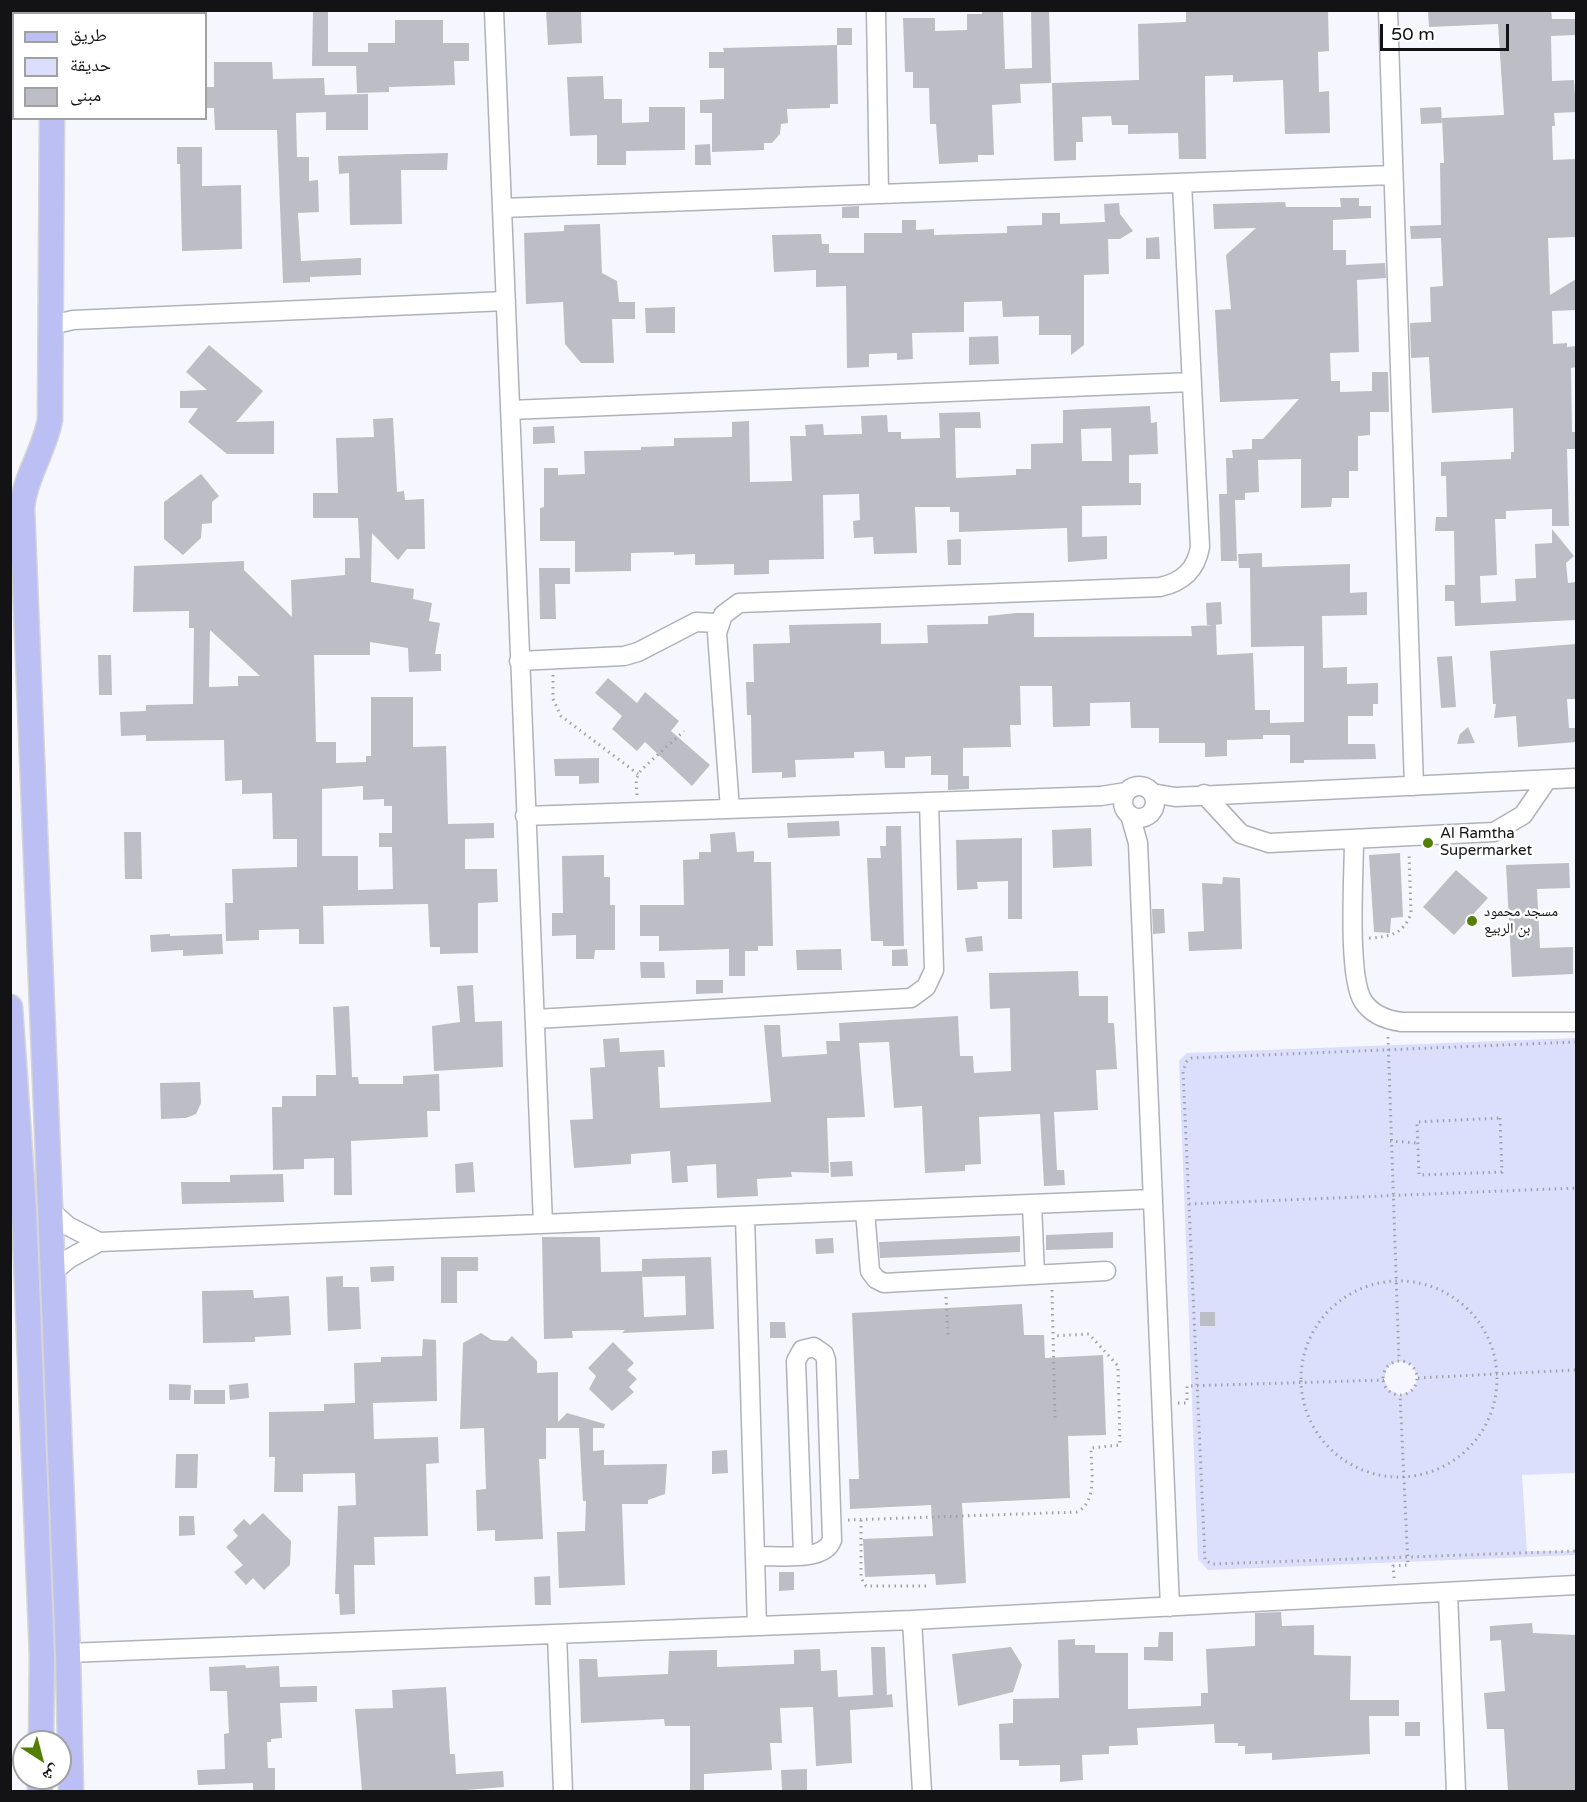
<!DOCTYPE html>
<meta charset="utf-8">
<style>
body{margin:0}
#map{position:relative;width:1587px;height:1802px;overflow:hidden;background:#f6f7fe;font-family:"Varela Round","Noto Naskh Arabic",sans-serif}
canvas{display:block}
.frame{position:absolute;inset:0;border:12px solid #131316;pointer-events:none}
.legend{position:absolute;left:12px;top:12px;width:195px;height:108px;box-sizing:border-box;background:#fff;border:2px solid #a1a1a2;margin:0;padding:8px 10px;list-style:none;font-size:18px;color:#131316}
.legend li{display:flex;align-items:center;gap:12px;height:30px}
.legend b{width:30px;border:2px solid #a1a1a2}
.north{position:absolute;left:12px;top:1730px;width:60px;height:60px;box-sizing:border-box;background:#fff;border:2px solid #a1a1a2;border-radius:50%;rotate:144deg;font-size:16px;font-weight:700;line-height:24px;text-align:center;color:#131316}
.north::after{content:'';display:block;margin:auto;width:21px;height:27px;background:#547f05;clip-path:polygon(50% 0,100% 100%,50% 72%,0 100%)}
.scale{position:absolute;left:1380px;top:24px;width:129px;height:27px;box-sizing:border-box;border:3px solid #131316;border-top:0;padding-left:8px;font-size:18px;line-height:21px;white-space:nowrap;color:#131316;-webkit-text-stroke:4px #fff;paint-order:stroke}
</style>
<div id="map">
<canvas width="1587" height="1802"></canvas>
<div class="frame"></div>
<ul class="legend">
<li><b style="height:8px;background:#bbbff3"></b>طريق</li>
<li><b style="height:16px;background:#dcdffb"></b>حديقة</li>
<li><b style="height:16px;background:#bcbdc5"></b>مبنى</li>
</ul>
<div class="north">ش</div>
<div class="scale">50 m</div>
</div>
<script>
const context = document.querySelector('canvas').getContext('2d');
context.lineJoin = 'round';
function fill(path, color) {
  context.fillStyle = color;
  context.fill(path, 'evenodd');
}
function strokePath(path, color, width, dash) {
  context.strokeStyle = color;
  context.lineWidth = width;
  context.lineCap = dash ? 'butt' : 'round';
  context.setLineDash(dash || []);
  context.stroke(path);
}
function drawText(font, color, halo, rows, align = 'center') {
  context.font = font + ' "Varela Round","Noto Naskh Arabic",sans-serif';
  context.lineWidth = 5;
  context.setLineDash([]);
  context.textBaseline = 'middle';
  context.strokeStyle = halo;
  context.fillStyle = color;
  for (const [text, x, y, turn = 0] of rows) {
    context.save();
    context.translate(x, y);
    context.rotate((+turn || 0) * Math.PI / 180);
    context.textAlign = isNaN(turn) ? turn : align;
    if (halo) context.strokeText(text, 0, 0);
    context.fillText(text, 0, 0);
    context.restore();
  }
}
const green = new Path2D(`
 M1576,1038V1473L1522,1475L1527,1551H1576V1555L1208,1570L1198,1559L1179,1061L1187,1053ZM1399,1361L1412,1365L1418,1378L1413,1390L1400,1395L1389,1390L1384,1380L1387,1367Z`);
const building = new Path2D(`
 M313,10H328V52H368V43H395V20H443V43H469V61H454L455,85L389,87V92L357,93L356,66H312Z
 M546,10H581L582,43L548,45Z
 M982,10L1003,11L1005,69L1032,68L1031,10H1049L1051,83L1020,84L1021,103L992,105L994,155H978V162L939,164L936,124H930L929,88H913V72H905L903,18H935V31L967,30V14H982Z
 M1186,10H1328L1329,51L1318,52L1319,92L1329,91L1330,133L1285,134L1283,80L1233,82V75L1205,76L1206,159H1179L1178,133L1128,134V125H1112L1111,116L1082,117L1083,142H1076V160L1054,161L1052,83L1139,80L1138,24L1186,22Z
 M1428,10H1551L1552,19H1575V35L1551,36L1552,81L1574,80L1576,112L1554,113L1555,126H1552L1553,160L1576,159V237L1548,238L1550,295L1576,279V310L1552,311L1553,344L1567,343V347L1576,346V367L1571,368L1572,432H1576V449H1567L1569,526H1552V509L1506,511V519H1495L1497,575L1480,576L1481,603L1516,601L1515,579L1536,578L1535,544L1552,543V529L1574,556L1566,563L1568,583L1576,582V620L1455,626L1454,601H1445V585H1455L1454,531H1435L1436,517H1447L1446,476H1441V462L1511,459V452H1514L1513,408L1432,413L1429,357L1411,358L1410,323L1431,322L1430,287L1443,286L1441,238L1411,239L1410,226L1441,225L1440,163H1444L1442,118L1504,115L1498,24L1429,27Z
 M837,28H852V45H837Z
 M837,45L838,104H830V108L787,109L788,123L781,124L780,134L772,143H764V150L712,152V113H700V100L724,99V68H709V52H724L723,48Z
 M214,62H272L273,79L324,78L325,95L368,94V130H326V112L296,113L297,157H309V181L318,180L319,212L298,213L301,261L361,258V275L310,277V282L283,283L277,130H215L214,108H206V87H214Z
 M603,76L604,99H622V123L649,122V107H685V150L626,151V165H597V135L570,136L567,77Z
 M1441,107L1442,123L1421,124L1420,108Z
 M710,144L711,165H695V145Z
 M177,147H202V186L241,185L242,249L182,251L180,164H177Z
 M448,153L447,170H401L402,224L350,225L349,173L339,174L338,156Z
 M1340,198H1359V206H1371V218L1333,220V250H1346V265L1385,263L1386,278L1357,280L1359,352L1330,353L1331,381H1340V392L1372,391V372H1388L1389,412H1370V435L1358,436V471H1349V498H1332L1331,507L1301,508V459L1258,460L1259,492L1245,493V500H1235L1237,561H1221L1219,494H1227L1226,458H1233L1232,450L1252,449V439H1263L1299,399L1220,402L1215,310L1231,309L1226,255L1256,228L1214,229L1213,204L1285,202L1286,207H1341Z
 M1119,203L1120,214L1133,231L1120,239H1108L1109,274L1084,275V345L1071,355V335H1039V316L1003,317L1002,301L964,302V332L912,333L913,359L897,360V353L869,354V367L847,368L846,286L816,287V270L774,272L772,235L821,234L822,244H829V253H864V233H902V220H916V230L934,229V235L1007,233V226L1042,225V213H1060V224L1105,222L1104,204Z
 M859,206V218H842V207Z
 M600,224L602,273L617,281L619,302H635V319H612L614,363H581L565,344L563,302L526,304L524,233L564,231V225Z
 M1159,237L1160,259H1146V238Z
 M675,307V333H646L645,308Z
 M998,336L999,364L969,365V337Z
 M209,345L263,391L236,422L274,421V454H227L188,422L198,408H180V391L207,390L186,372Z
 M1150,406L1151,423L1157,422L1158,454L1129,455V483H1141V505L1082,506V537L1107,536V559L1068,562L1067,528L959,532V512H950V507H915L917,553L874,554L873,537L854,538L853,521L860,520L859,494L823,495L824,559L769,560V574L734,575V564L695,565V554L674,555V552L631,553V571L575,572V541H540V508L544,507V468H558V475L585,474L584,451L641,450V447L674,446V438L732,437V422L749,421L750,482L792,481L790,436H806L805,425L823,424L824,435L862,434L861,416L887,415L888,432H901V439L940,438L939,413L980,412L981,428H955L956,478L1016,475V469H1031V444L1063,443V410ZM1111,428L1112,461H1082L1081,429Z
 M393,418L397,492L404,491L405,500L424,499L425,549H407L398,560L372,533L371,582L414,589L413,599L432,603L429,621L440,623L435,654H441V671L409,672L408,648L370,642V655H314L316,742H336V763L366,762V756H371V697H413V747L446,746L448,824L494,823V838L465,839V869H497L498,902L478,903V953L440,954V947H430L428,904L323,906L324,944H299V929L259,930V940L226,941L225,903H233L232,869L297,867V839H273L272,793L242,794V780L225,781L224,740L146,741V735L121,736L120,712L146,711V705L193,704L194,628H189V611L133,612L134,566L244,561V570L292,617L291,580L345,575V558H360L358,518H313V493H338L336,438L374,437L373,419ZM210,630L260,676H238V686L209,687ZM363,786V800L384,799V806H392V833H379V847H392L393,889L358,890V856H322V789Z
 M554,426L555,443L533,444V427Z
 M201,474L219,496L212,502V523L202,524L201,538L183,555L164,539V502Z
 M961,539V565H948L947,540Z
 M1262,553V567L1350,564V593L1367,592V615L1322,616L1323,668L1347,667V684L1378,683V704H1373V716H1348V744H1375L1376,759L1304,760V763H1290V735H1263V739L1227,740V756L1205,757V743H1159V728H1131L1130,702L1090,703V726L1053,727L1052,686H1020L1021,725H1010L1011,747L963,748V776H969V789L948,790V775H931V756L905,757V768H885L884,751L854,752V758L795,760L796,777L782,778V772L752,773L751,715H747L746,682H754L753,644L790,643L789,625L881,623V644L928,643L927,625L988,624V616L1016,613H1034V637L1192,636L1191,626L1216,625L1217,655L1253,653L1255,710H1270V723L1304,722V646L1251,647L1250,568H1239L1238,554Z
 M539,568H570V584H555L556,619H540Z
 M1221,602L1222,624L1207,626L1206,603Z
 M1576,644V699H1567L1569,728H1576V742L1518,747L1516,716L1494,718L1496,704H1493L1490,651Z
 M98,655H111L112,695H99Z
 M1452,656L1456,707L1441,708L1437,657Z
 M608,678L637,703L645,692L679,721L671,731L710,765L692,786L645,742L637,751L612,729L622,716L595,693Z
 M1468,727L1475,743L1457,744L1460,734Z
 M599,758V783L579,784V776H555L554,759Z
 M839,821L840,836L788,838L787,823Z
 M886,826H901L904,946H883V941H871L867,858H881L880,846H886Z
 M1091,828L1092,866L1053,868L1052,830Z
 M124,832H141L142,879H125Z
 M735,832L737,852L754,851V862H771L773,946H758V951H745V976H729V949L659,951V936H640V905H684L683,860L699,859V852H711L710,834Z
 M1022,838V919H1008V881L977,882L978,889L957,890L956,840Z
 M1400,853L1403,917L1391,918L1390,933L1374,932L1369,855Z
 M604,855V877H610V905H615V950H595L594,959H576V935L552,936V913H563L562,856Z
 M1569,863L1570,888L1537,889L1540,948L1573,947V974L1512,977L1506,865Z
 M1456,870L1488,898L1454,935L1423,907Z
 M1223,877L1240,878L1242,949L1189,951L1188,932L1204,931L1202,883L1222,884Z
 M1152,909H1164L1165,933L1153,934Z
 M170,934V936L222,934L223,954L183,956V950L151,952L150,935Z
 M982,936L983,951L967,952L965,938Z
 M841,949L842,970H797L796,950Z
 M907,949L908,966H892V950Z
 M640,962H664L665,978H641Z
 M1078,971L1079,996H1108V1023H1114L1117,1069L1096,1070L1098,1110L1054,1112L1057,1170H1064L1065,1185L1044,1186L1040,1114L979,1117L981,1164L965,1165V1171L925,1173L922,1106L894,1108L889,1042L859,1043L865,1117L827,1118L829,1173L791,1172L792,1177L757,1179L758,1196L717,1198L716,1164L687,1166L688,1182L672,1183L670,1151L631,1154V1164L574,1168L570,1120L593,1119L590,1068L605,1067L603,1039L619,1038L620,1052L664,1050L665,1067H658L660,1108L771,1102L764,1025H780L782,1057L827,1054L826,1041H840L839,1023L958,1016L960,1056H973L974,1073L1011,1071L1010,1008L990,1009L989,973Z
 M696,980H723V993L696,994Z
 M473,985L475,1022L502,1021L503,1067L434,1071L432,1026L460,1022L457,986Z
 M349,1006L352,1077H358L359,1084H403V1076L439,1074L440,1111H427L428,1137L351,1141L352,1195H334V1158L304,1159V1169L273,1170L272,1107H282V1096H316V1075H336L333,1007Z
 M200,1082L201,1103L196,1114L186,1118L161,1119L160,1083Z
 M852,1161L853,1176L831,1177L830,1162Z
 M473,1162L475,1192L456,1193L455,1164Z
 M283,1174L284,1202L182,1204L181,1182H230V1175Z
 M1113,1232V1248L1046,1250V1235Z
 M1020,1236V1252L880,1258L879,1242Z
 M542,1237H600L601,1272L642,1271L644,1317L686,1315L685,1276L642,1277V1259L711,1257L714,1329L622,1333L625,1330L572,1331L573,1338L544,1339Z
 M833,1238L834,1253L816,1254L815,1239Z
 M441,1257H478V1271H457V1303H441Z
 M394,1266V1281L371,1282L370,1267Z
 M343,1276V1287H359L361,1329L328,1331L326,1277Z
 M253,1290L254,1298L289,1296L291,1335L255,1337V1342L203,1343L202,1291Z
 M1022,1304L1024,1335H1044L1045,1358L1103,1355L1106,1435L1068,1436L1070,1498L962,1503L966,1583L936,1585L935,1574L865,1577L863,1539L933,1536L931,1505L850,1509L849,1479H859L852,1313Z
 M1200,1312H1215V1326H1200Z
 M770,1322H785L786,1338H770Z
 M481,1333L492,1340L507,1341L512,1336L537,1361V1373L558,1372V1422L567,1413L605,1424L604,1428H593V1451L604,1450V1465L667,1464L665,1494L648,1500V1504H622L625,1585L559,1588L557,1532L585,1531L586,1501H583L579,1428H546V1459H539L543,1539L495,1541V1530L477,1531L476,1490L486,1489L484,1428L460,1429L463,1343Z
 M423,1339L436,1340L437,1401L373,1403L374,1439L438,1437L439,1463L426,1464L428,1536L374,1537L375,1565H354L355,1614L340,1615L339,1594H335L338,1506L356,1505L355,1473L303,1474V1492H274L275,1457H269V1412L324,1411V1404L355,1403L354,1363L381,1362V1357L422,1356Z
 M613,1342L634,1363L627,1370L637,1379L629,1387L634,1392L612,1411L589,1389L596,1376L588,1368Z
 M248,1383L249,1398L230,1400L229,1385Z
 M169,1384L191,1385L190,1400H169Z
 M194,1390H225V1404H194Z
 M727,1450L728,1473L712,1474V1451Z
 M176,1454H198L197,1488H175Z
 M263,1513L291,1541L290,1565L264,1590L253,1578L246,1585L234,1572L243,1565L226,1547L238,1536L233,1530L244,1519L250,1525Z
 M179,1516H194L195,1535L179,1536Z
 M779,1572H794V1590L779,1591Z
 M550,1576L551,1605H535L534,1577Z
 M1281,1612L1282,1626L1314,1625V1655L1351,1656L1350,1700H1399V1716H1369L1370,1754L1272,1760V1753L1245,1754V1746H1238V1743H1215L1214,1724L1137,1728L1138,1745L1109,1746V1754L1082,1755L1083,1780L1060,1782V1765L1019,1766V1760H1000L999,1724L1013,1723V1699L1059,1698L1058,1640L1075,1639V1645H1095V1653H1128V1709L1201,1706V1693H1208L1206,1649L1255,1646V1613Z
 M1532,1623L1533,1633L1576,1635V1791H1508L1504,1729H1487L1484,1693L1505,1691L1501,1640L1490,1641V1626Z
 M1159,1632H1173V1661L1144,1660V1647H1158Z
 M871,1647H885L887,1695L892,1694L893,1707L850,1710L852,1763L816,1766L813,1707L780,1708L782,1743H770L772,1770L704,1774V1791H690V1726H665L664,1719L581,1723L579,1659H597L598,1677L668,1674L669,1651L717,1650V1667L794,1664V1650L820,1649L821,1671L837,1670L838,1697L873,1695Z
 M1011,1647L1022,1665L1013,1692L958,1706L952,1654Z
 M245,1665L246,1668L279,1666L280,1687L317,1686V1702L280,1703L282,1738L271,1739V1742H267L268,1768H275V1791H253V1783L198,1785L197,1770L225,1769L224,1734L229,1733L227,1691H210L209,1667Z
 M446,1687L450,1754H455L456,1774L503,1771L504,1787L453,1791H362L355,1709L393,1708L392,1690Z
 M1405,1722H1420V1736H1405Z
 M807,1769V1791H782L781,1770Z`);
const path = new Path2D(`
 M553,675V699L561,716L638,774
 M637,795L636,779L641,770L684,731
 M1369,938C1390,937 1404,934 1411,913L1409,854
 M1388,1037L1399,1361
 M1576,1042L1192,1058L1187,1061L1183,1071L1205,1560L1212,1564L1576,1551
 M1500,1118L1502,1172L1419,1175L1417,1122Z
 M1390,1141L1418,1143
 M1189,1204L1576,1188
 M1301 1379a98 98 0 1 1 196 0a98 98 0 1 1-196 0Z
 M1052,1290L1055,1418
 M946,1297L948,1335
 M1383 1378a17 17 0 1 1 34 0a17 17 0 1 1-34 0Z
 M1418,1378L1576,1370
 M1178,1403H1187V1386L1384,1380
 M848,1520L1077,1512C1098,1502 1091,1468 1091,1448L1120,1445L1118,1366L1089,1334L1053,1336
 M861,1520V1578L866,1586H930
 M1394,1578L1393,1566L1408,1565L1400,1395`);
const minor = new Path2D(`
 M494,10L543,1224
 M876,10L879,194
 M1388,10L1414,786
 M502,208L1392,175
 M52,325L73,320L506,301
 M510,410L1192,382
 M519,661L624,656L638,652L696,622L719,623
 M1123 802a16 16 0 1 1 32 0a16 16 0 1 1-32 0Z
 M1152,793L1175,797L1576,778
 M1204,794L1241,834L1269,843L1494,832L1523,815L1547,780
 M730,809L717,633L723,615L739,603L1160,587C1183,582 1196,570 1200,547L1182,183
 M1130,815L1138,843L1170,1607
 M525,816L1101,796L1126,792
 M1354,840C1354,873 1347,976 1363,1001C1372,1015 1386,1020 1402,1022H1576
 M535,1019L911,998L926,987L934,970L929,802
 M1032,1204L1035,1275
 M51,1211L68,1226L99,1242
 M865,1211L870,1271L876,1279L884,1283L1106,1271
 M745,1216L757,1626
 M53,1272L70,1258L99,1242L1153,1199
 M755,1556C776,1555 824,1563 832,1540L826,1360L824,1354L814,1347L802,1350L796,1361L803,1555
 M1448,1592L1456,1792
 M912,1620L922,1792
 M557,1634L563,1792
 M68,1653L912,1620L1576,1585`);
const major = new Path2D(`
 M52,14V10
 M52,118L50,420C44,451 25,477 22,508L68,1653L71,1792
 M10,1007L24,1210L42,1656L41,1742
 M40,1792V1778`);
const markers = [
 [1428,843,6,"#547f05"],
 [1472,921,6,"#547f05"]
];
const poiNames = [
 ["Al Ramtha",1440,834],
 ["Supermarket",1440,851],
 ["مسجد محمود",1484,912],
 ["بن الربيع",1484,929]
];
fill(green, '#dcdffb');
fill(building, '#bcbdc5');
strokePath(minor, '#b0b1ba', 21);
strokePath(major, '#d5d5d5', 27);
strokePath(path, '#a0a1a6', 3, [1.5, 4.5]);
strokePath(minor, '#fff', 18);
strokePath(major, '#bbbff3', 24);
for (const [x, y, r, color] of markers) {
  const dot = new Path2D();
  dot.arc(x, y, r, 0, 2 * Math.PI);
  context.fillStyle = color;
  context.fill(dot);
  strokePath(dot, '#fff', 2);
}
drawText('15px', '#131316', '#fff', poiNames, 'left');
</script>
